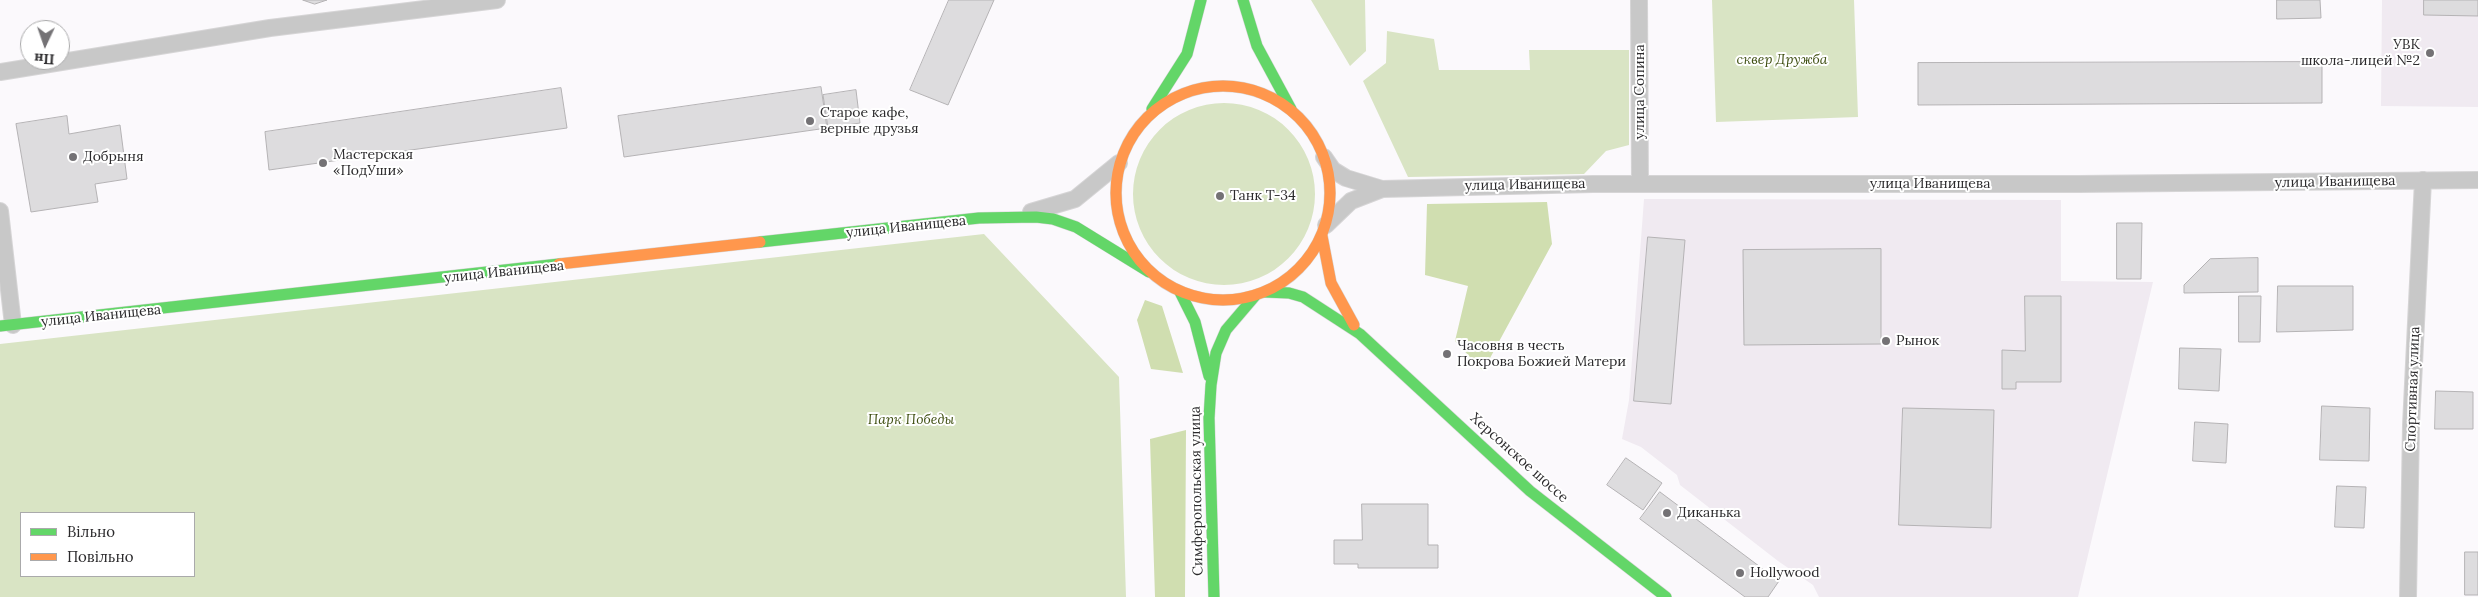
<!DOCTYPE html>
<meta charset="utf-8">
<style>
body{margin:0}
#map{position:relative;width:2478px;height:597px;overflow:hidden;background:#fbf9fc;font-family:Lora,serif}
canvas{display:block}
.legend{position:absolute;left:20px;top:512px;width:175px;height:65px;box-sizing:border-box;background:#fff;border:1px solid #aaaaab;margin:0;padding:6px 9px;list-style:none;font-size:15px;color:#2b2a2c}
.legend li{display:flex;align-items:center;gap:10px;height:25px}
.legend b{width:25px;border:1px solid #aaaaab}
.north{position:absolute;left:20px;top:20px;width:50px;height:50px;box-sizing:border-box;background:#fff;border:1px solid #aaaaab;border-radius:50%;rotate:183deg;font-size:14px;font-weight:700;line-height:20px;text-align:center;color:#2b2a2c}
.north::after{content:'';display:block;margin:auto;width:18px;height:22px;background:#747275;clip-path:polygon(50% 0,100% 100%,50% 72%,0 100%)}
</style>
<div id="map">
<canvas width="2478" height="597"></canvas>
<ul class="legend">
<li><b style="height:6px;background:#63d668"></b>Вільно</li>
<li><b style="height:6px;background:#ff974d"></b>Повільно</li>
</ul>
<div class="north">Пн</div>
</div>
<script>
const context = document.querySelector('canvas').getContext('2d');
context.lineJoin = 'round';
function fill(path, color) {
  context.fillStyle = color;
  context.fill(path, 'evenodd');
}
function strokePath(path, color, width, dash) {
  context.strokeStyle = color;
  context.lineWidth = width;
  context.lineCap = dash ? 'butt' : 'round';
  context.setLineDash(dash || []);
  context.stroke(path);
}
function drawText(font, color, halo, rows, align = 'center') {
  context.font = font + ' Lora,serif';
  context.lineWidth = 4;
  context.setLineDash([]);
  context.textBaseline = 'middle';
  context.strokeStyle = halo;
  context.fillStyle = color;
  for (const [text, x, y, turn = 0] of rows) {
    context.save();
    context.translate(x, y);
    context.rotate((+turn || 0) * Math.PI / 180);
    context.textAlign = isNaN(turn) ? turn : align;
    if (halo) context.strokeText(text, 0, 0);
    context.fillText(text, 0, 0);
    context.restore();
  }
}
const built = new Path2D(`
 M2382,0H2478V107L2381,106Z
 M1644,199L2061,200V281L2153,282L2078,597H1819L1813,585L1778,561L1680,485L1677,475L1641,447L1622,439L1629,400Z`);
const green = new Path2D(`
 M1311,0H1365L1366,51L1350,66Z
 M1712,0H1854L1858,117L1716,122Z
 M1387,31L1434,39L1439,70H1530L1529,50H1629V145L1606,151L1584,174L1408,177L1363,81L1386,63Z
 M1133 194a91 91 0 1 1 182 0a91 91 0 1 1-182 0Z
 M984,234L1119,377L1126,597H0V344ZM21,513H194V576H21Z`);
const forest = new Path2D(`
 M1547,202L1552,244L1483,371L1455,341L1468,286L1425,275L1427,204Z
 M1145,300L1162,306L1183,373L1151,369L1137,320Z
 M1186,430L1185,597H1155L1150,439Z`);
const building = new Path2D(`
 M303,0H327L315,4Z
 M949,0H994L948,105L910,90Z
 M2277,0H2320L2321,18L2277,19Z
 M2424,0H2478V16L2424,15Z
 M2322,62V103L1918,105V63Z
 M821,87L827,128L624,157L618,116Z
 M561,88L567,128L269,170L265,132Z
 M856,90L860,123L828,128L823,95Z
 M67,116L69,134L120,125L127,179L95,184L98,202L31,212L16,124Z
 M2117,223H2142L2141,279H2117Z
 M1648,237L1685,240L1671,404L1634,401Z
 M1881,249V344L1744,345L1743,250Z
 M2258,258V292L2184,293V285L2210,259Z
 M2278,286H2353V330L2277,332Z
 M2025,296H2061V382H2016V389H2002V350L2025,351Z
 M2239,296H2261L2260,342H2239Z
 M2180,348L2221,349L2219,391L2179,389Z
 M2436,391L2473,392V429H2435Z
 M2322,406L2370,408L2369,461L2320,460Z
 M1903,408L1994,410L1991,528L1899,525Z
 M2195,422L2228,424L2226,463L2193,461Z
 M1626,458L1662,483L1643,510L1607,485Z
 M2337,486L2366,487L2364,528L2335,527Z
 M1660,492L1779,581L1768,597H1745L1640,519Z
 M1362,504H1428V545H1438V568H1358V564H1334V540H1362Z
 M2465,552H2478V595H2465Z`);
const street = new Path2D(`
 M1639,0L1640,184
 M0,72L270,28L497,0
 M1324,157L1333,170L1346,178L1382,189L1593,184H2078L2478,180
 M0,211L13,325
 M1031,212L1075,199L1119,163
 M1326,225L1351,201L1382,189
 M2408,597L2411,425L2423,180`);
const fast = new Path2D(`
 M1243,0L1257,46L1291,109
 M1152,109L1187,54L1201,0
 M760,242L979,218L1036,217L1053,219L1076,227L1149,272
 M1180,292L1195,322L1209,376
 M1265,292L1289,293L1303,297L1360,334L1530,491L1666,597
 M0,326L559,264
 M1214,597L1209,418L1211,385L1216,353L1226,330L1255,296`);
const slow = new Path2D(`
 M1116 193a107 107 0 1 1 214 0a107 107 0 1 1-214 0Z
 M1322,236L1331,283L1354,325
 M559,264L760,242`);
const markers = [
 [2430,53,5,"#747275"],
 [810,121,5,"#747275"],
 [73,157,5,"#747275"],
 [323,163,5,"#747275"],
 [1220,196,5,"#747275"],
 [1886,341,5,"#747275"],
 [1447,354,5,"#747275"],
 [1667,513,5,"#747275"],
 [1740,573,5,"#747275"]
];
const poiNames = [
 ["УВК",2420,45,"right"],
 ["школа-лицей №2",2420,61,"right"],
 ["Старое кафе,",820,113],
 ["верные друзья",820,129],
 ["Мастерская",333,155],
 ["«ПодУши»",333,171],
 ["Добрыня",83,157],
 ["Танк Т-34",1230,196],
 ["Рынок",1896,341],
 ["Часовня в честь",1457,346],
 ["Покрова Божией Матери",1457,362],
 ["Диканька",1677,513],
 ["Hollywood",1750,573]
];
const parkNames = [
 ["сквер Дружба",1782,60],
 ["Парк Победы",911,420]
];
const streetNames = [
 ["улица Сопина",1640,92,-90],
 ["улица Иванищева",2335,182,-1],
 ["улица Иванищева",1930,184],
 ["улица Иванищева",1525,185,-1],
 ["улица Иванищева",906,227,-6],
 ["улица Иванищева",504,272,-6],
 ["улица Иванищева",101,316,-6],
 ["Спортивная улица",2413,389,-88],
 ["Херсонское шоссе",1519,458,42],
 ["Симферопольская улица",1197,491,-91]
];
fill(built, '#f0eaf1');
fill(green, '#d9e4c4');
fill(forest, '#d0deb0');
fill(building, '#dddcde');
strokePath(building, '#b5b3b5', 1);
strokePath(street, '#d6d5d6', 18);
strokePath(fast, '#d6d5d6', 12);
strokePath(slow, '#d6d5d6', 12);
strokePath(street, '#c8c8c8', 16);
strokePath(fast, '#63d668', 11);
strokePath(slow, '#ff974d', 11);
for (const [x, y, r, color] of markers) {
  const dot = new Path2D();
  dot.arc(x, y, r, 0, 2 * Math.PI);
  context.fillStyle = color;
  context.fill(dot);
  strokePath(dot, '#fff', 2);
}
drawText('14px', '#2b2a2c', '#fff', poiNames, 'left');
drawText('italic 14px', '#405013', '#fff', parkNames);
drawText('14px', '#2b2a2c', '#fff', streetNames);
</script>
